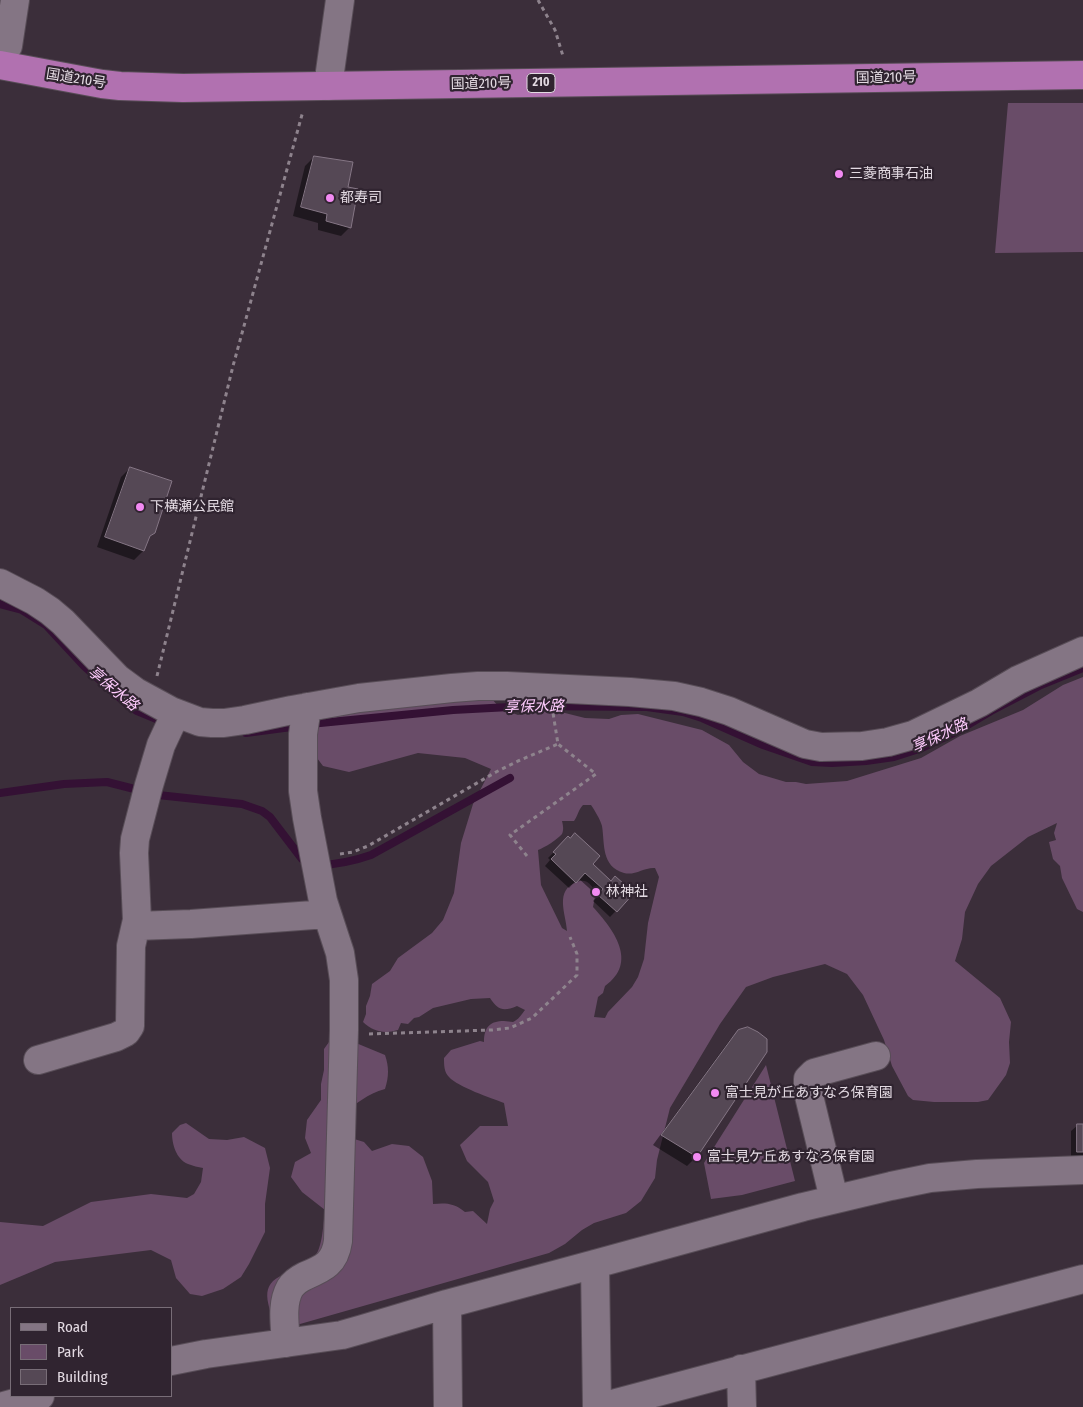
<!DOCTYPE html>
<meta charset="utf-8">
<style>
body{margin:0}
#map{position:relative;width:1083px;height:1407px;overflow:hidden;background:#3b2e3a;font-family:"Fira Sans Condensed",sans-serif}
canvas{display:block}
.legend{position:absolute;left:10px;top:1307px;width:162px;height:90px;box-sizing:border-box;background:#302430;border:1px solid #786d77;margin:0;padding:6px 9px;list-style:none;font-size:15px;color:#e3dae2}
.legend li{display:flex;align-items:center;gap:10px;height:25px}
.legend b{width:25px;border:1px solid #786d77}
</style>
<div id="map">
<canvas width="1083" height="1407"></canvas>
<ul class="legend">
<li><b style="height:6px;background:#847584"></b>Road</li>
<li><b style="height:14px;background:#694c68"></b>Park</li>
<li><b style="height:14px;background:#554855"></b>Building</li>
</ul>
</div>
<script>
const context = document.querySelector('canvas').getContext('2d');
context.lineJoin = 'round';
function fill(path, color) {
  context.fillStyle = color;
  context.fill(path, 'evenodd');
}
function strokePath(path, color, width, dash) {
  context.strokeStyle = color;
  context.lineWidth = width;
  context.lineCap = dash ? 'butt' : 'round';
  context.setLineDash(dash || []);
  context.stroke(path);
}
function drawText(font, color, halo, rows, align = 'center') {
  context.font = font + ' "Fira Sans Condensed","Noto Sans JP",sans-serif';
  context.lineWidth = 4.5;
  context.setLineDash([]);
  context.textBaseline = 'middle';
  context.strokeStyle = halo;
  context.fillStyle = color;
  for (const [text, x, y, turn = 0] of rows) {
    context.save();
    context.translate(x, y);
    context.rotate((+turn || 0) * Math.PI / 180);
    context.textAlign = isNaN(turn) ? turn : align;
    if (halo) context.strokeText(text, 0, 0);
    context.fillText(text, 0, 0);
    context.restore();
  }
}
const green = new Path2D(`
 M1008,103H1083V252L995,253Z
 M1083,677V912L1077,909L1062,878L1060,866L1053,859L1049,842L1056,840L1054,833L1057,823L1028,837L991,866L978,884L965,912L962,939L955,961L1000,998L1011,1022L1009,1042L1010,1063L1006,1075L988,1100L978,1102H934L913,1100L908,1096L892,1066L884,1040L863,995L847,974L825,964L773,977L746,987L720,1024L670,1108L657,1160L655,1178L641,1201L626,1213L594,1223L582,1230L565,1244L549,1253L293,1326L274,1323C264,1293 261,1281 295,1270C302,1267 309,1265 314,1258C323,1247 323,1224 325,1210L302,1192L291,1177L295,1162L311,1153L305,1138L307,1120L321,1100V1084L324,1070V1049L329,1042L343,1040L356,1043L385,1055C389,1067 389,1076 385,1089C367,1094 357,1103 342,1115L351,1138L364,1142L372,1151L392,1144L409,1146L423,1157L432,1181L433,1204C446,1203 454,1203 465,1212L473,1211L487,1224L490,1209L494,1201L488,1182L467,1161L460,1145L480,1126H508L504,1103C491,1098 458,1087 449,1077C444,1072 444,1065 444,1058L451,1050L480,1041L484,1042C484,1027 490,1021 504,1021C507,1021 510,1022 513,1022C518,1020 522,1014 525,1010L517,1006C503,1012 498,1010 490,998L471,999L433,1008L419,1017L414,1018L408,1024L401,1023L398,1030C384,1034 374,1032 363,1022L366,1014V1006L370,996L372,984L390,971L398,958L432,933L443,920L454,893L461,843L473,804L491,769L465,758L418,753L349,772L323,766L314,754L318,723L327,714L419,703L437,704L463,697H490L501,709L518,715L537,710H553L585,718L609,719L621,715L638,714L702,730L729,745L743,762L759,774L786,782H796L806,784L847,781L921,758L960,736L1023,710L1063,685ZM583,805H591C595,811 600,819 602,826C605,845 601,866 624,873C635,876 644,867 655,868L659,877L648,923L644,959L638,977L632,987L608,1012L605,1018L594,1017L598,997L603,993L605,986C639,962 613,929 593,907L596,891C590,884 586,878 577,882C554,890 566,914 567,931L562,928L541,885L538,850C544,848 558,839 562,834C564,830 563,825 562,821H574C578,816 578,810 583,805Z
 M766,1065L795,1181L742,1195L711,1199L704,1163Z
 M186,1123L209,1139L227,1140L244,1137L265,1148L270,1168L265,1204V1232L249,1264L241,1277L223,1289L202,1296L190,1294L176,1278L171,1260L151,1250L55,1262L0,1285V1222L43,1226L91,1202L151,1194L187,1198L194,1194L201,1182L203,1168C198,1167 193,1166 188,1164C176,1159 172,1144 172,1133L180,1125Z`);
const shadow = new Path2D(`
 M314,157L346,188L350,227L341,236L318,230V223L293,216L305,166Z
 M130,468L154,532L148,539L143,551L134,560L97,547L121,477Z
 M568,838L591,865L610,882L633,893L610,917L593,901L598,896L578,878L569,888L545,866L550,860L548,858Z
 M738,1031L766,1051L696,1157L687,1166L653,1145L729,1041Z
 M1078,1125H1083V1158H1071V1131Z`);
const stream = new Path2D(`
 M0,604L22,610L46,625L84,666L129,706L137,711L166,723
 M310,724L453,710L529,706L647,707L683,712L702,718L763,745L812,762L832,763L866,761L894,757L922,748L954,733L991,711L1041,685L1083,668
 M246,733L299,726
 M0,793L64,784L107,782L158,795L242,804L262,811L270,817L302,859L308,863
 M321,865C339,864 354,861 371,855L510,778`);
const building = new Path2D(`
 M314,156L353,162L348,187L358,189L351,228L326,221L327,214L301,207Z
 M130,467L172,481L155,533L150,536L144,551L105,537Z
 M575,833L600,856L593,864L611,881L615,876L634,893L617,912L598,895L603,889L585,873L576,883L551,859L556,854L553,852L568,836L570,838Z
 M748,1027L758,1032L767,1039V1052L697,1157L661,1135L738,1030Z
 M1077,1124H1083V1152H1077Z`);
const path = new Path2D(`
 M538,0L555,30L563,56
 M157,676L233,366L303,111
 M340,854L353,852L368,846L496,772L518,761L558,744L553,713
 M527,856L510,835L596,774L558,744
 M369,1034L492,1030L510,1028L532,1018L577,975V954L570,937`);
const minor = new Path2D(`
 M8,46L15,0
 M328,86L340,0
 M0,583L35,601L50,611L63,622L117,678L136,692L171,711L200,722L212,723H224L245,720L292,710L359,698L452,688L478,686H507L630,692L674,696L701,702L729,711L805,744L821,747L862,746L888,742L913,735L979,703L1018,680L1083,651
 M136,926L191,924L327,914
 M38,1060L116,1037L126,1032L130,1026L131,946L137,920L134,853L135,839L149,785L161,745L176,713
 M834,1199L808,1092V1079L814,1073L876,1056
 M595,1264L597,1407
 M447,1304L448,1407
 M286,1343C285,1325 281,1304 290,1288C294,1282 299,1279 305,1276C324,1268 335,1263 338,1241L344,1030V980L340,953L323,901L307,818L303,791V734L307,707
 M171,1361L206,1354L342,1335L363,1329L447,1304L595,1264L803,1207L891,1186L930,1178L977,1174L1083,1170
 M741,1369L742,1407
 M0,1407L40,1396
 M601,1407L1083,1279`);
const highway = new Path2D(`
 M0,65L102,84L120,86L183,88L1083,75`);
const markers = [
 [839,174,5,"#f28af2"],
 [330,198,5,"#f28af2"],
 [140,507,5,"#f28af2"],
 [596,892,5,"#f28af2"],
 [715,1093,5,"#f28af2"],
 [697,1157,5,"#f28af2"]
];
const shields = [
 [541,83,28]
];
const shieldNames = [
 ["210",541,83]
];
const streetNames = [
 ["国道210号",886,78,-1],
 ["国道210号",76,79,9],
 ["国道210号",481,84,-1]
];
const poiNames = [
 ["三菱商事石油",849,174],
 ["都寿司",340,198],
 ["下横瀬公民館",150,507],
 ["林神社",606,892],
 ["富士見が丘あすなろ保育園",725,1093],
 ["富士見ケ丘あすなろ保育園",707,1157]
];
const waterNames = [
 ["享保水路",113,689,40],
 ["享保水路",534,707,-1],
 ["享保水路",940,736,-25]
];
fill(green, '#694c68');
fill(shadow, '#0007');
strokePath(stream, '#341134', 8);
fill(building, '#554855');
strokePath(building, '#857685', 1);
strokePath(minor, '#584d57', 30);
strokePath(highway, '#584d57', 30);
strokePath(path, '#8e838d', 3, [4, 4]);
strokePath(minor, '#847584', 28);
strokePath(highway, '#b171b0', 28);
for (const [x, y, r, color] of markers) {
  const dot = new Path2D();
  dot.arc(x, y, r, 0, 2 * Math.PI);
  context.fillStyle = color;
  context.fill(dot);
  strokePath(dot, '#302430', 2);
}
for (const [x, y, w] of shields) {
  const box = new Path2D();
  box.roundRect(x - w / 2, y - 9.5, w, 19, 4);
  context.fillStyle = '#302430';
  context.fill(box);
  strokePath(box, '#e3dae2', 1);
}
drawText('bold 12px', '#e3dae2', null, shieldNames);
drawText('14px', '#e3dae2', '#302430', streetNames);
drawText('14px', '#e3dae2', '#302430', poiNames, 'left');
drawText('italic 15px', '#ffccfe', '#302430', waterNames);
</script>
